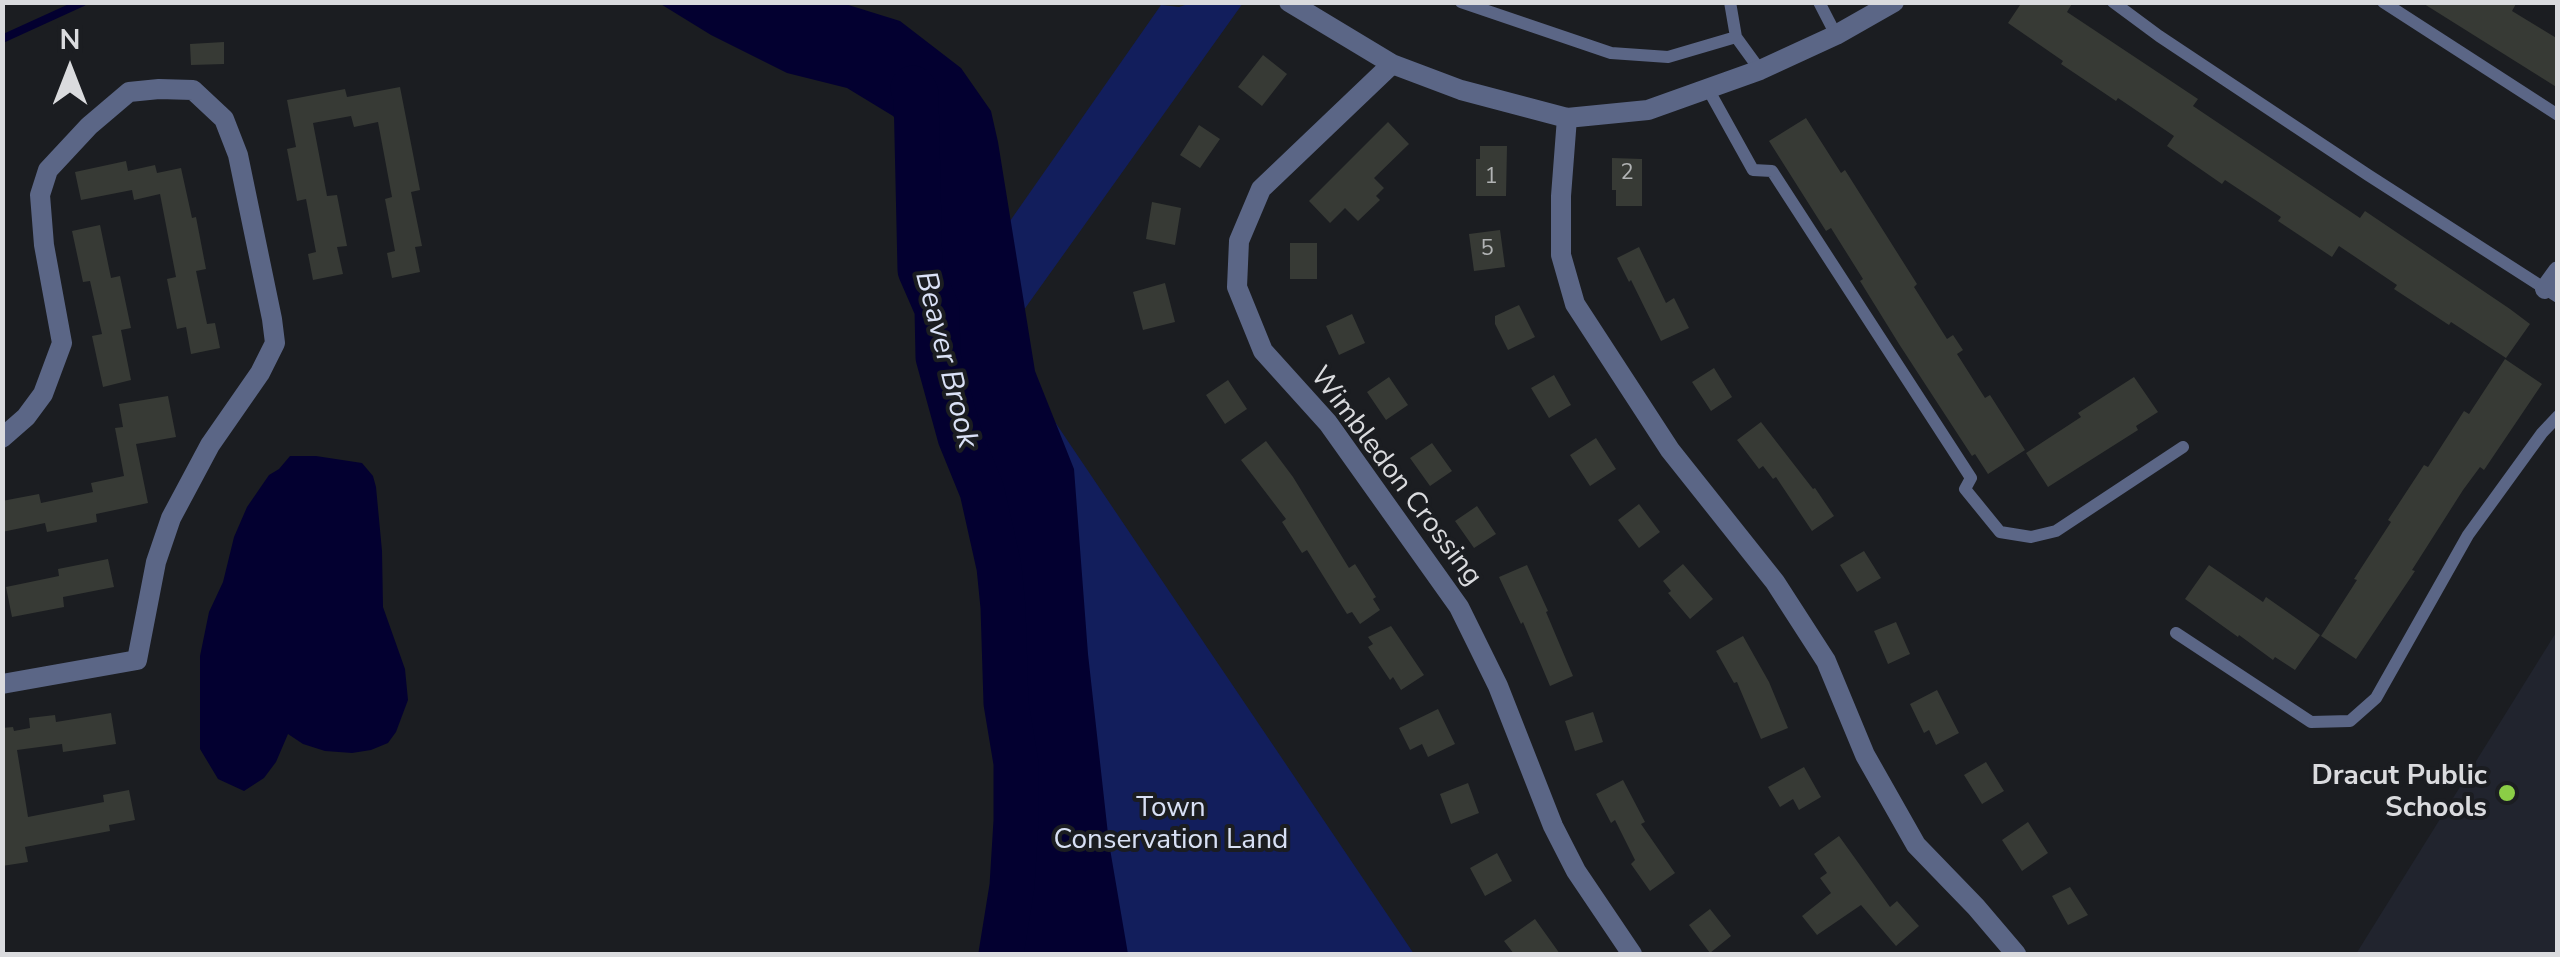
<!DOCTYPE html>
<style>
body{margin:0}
#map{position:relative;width:2560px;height:957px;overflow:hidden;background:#1b1d21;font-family:"Nunito Sans",sans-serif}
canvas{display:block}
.frame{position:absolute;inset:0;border:5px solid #dadbde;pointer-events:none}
.north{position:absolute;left:20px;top:20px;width:100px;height:100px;-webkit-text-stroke:8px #1b1d21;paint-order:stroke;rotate:0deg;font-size:28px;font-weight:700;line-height:40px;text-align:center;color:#dadbde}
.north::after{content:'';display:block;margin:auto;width:35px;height:45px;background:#dadbde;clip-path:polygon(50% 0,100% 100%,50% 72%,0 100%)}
</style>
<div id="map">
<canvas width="2560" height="957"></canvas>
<div class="frame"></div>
<div class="north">N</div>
</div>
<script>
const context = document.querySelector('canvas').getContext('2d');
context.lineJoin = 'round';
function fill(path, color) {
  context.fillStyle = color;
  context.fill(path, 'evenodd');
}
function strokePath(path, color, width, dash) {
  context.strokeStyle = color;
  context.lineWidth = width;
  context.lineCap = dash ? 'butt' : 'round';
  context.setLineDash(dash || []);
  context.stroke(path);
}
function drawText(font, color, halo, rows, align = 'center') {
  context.font = font + ' "Nunito Sans",sans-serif';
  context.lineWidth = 8;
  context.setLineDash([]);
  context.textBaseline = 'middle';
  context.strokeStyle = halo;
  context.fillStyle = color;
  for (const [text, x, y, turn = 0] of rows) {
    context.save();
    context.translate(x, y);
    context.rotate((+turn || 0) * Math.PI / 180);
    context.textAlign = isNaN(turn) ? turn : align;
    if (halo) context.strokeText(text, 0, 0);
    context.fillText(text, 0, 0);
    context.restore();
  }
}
const built = new Path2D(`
 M2557,631V954H2356Z`);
const green = new Path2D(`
 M1191,3H1243L1001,342L1414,954H1041L1054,703L952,304L1161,5L1179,7Z`);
const water = new Path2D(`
 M659,3H842L900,21L961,68L991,111L998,142L1035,371L1074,469L1088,654L1109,843L1128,954H992L1005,899L1019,873L1035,792L1024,680L1012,647V625L972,491L942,282L938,202L924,152L893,116L847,88L787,73L711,35Z
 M290,456H316L362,463L373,476L376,487L382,551L383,607L405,669L408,700L396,732L388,743L371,750L352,753L325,751L303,744L288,734L276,762L264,778L244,791L218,779L200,749V656L209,612L223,582L234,537L247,507L269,475L279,469Z`);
const stream = new Path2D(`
 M2,39L83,2`);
const river = new Path2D(`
 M913,88L916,93L920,270L937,309L938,357L960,437L982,491L999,567L1003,607L1006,703L1016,763V821L1012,886L1001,954`);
const building = new Path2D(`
 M2022,2H2073L2067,12L2198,99L2193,106L2360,218L2365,211L2510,309L2530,324L2506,358L2451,322L2449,325L2394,289L2397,285L2339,246L2332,257L2278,221L2281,217L2225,180L2222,184L2167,146L2174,136L2118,98L2116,101L2061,64L2063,61L2008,23Z
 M2421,2H2517L2512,11L2558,39V88Z
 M224,42V64L191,65L190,44Z
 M1263,55L1287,74L1262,106L1238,87Z
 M400,87L420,190L411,192L422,246L415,247L420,272L392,278L387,253L395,251L385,199L392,197L378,122L354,127L351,116L313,123L327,196L337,195L347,246L337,247L343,274L313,280L308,254L316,252L306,199L297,201L287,149L296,147L287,100L345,89L347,97Z
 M1806,118L1841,173L1845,170L1917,284L1914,287L1947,339L1953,335L1963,350L1957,354L1985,398L1990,395L2025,450L1988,474L1975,454L1972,456L1899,344L1860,281L1863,279L1831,228L1826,231L1769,141Z
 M1388,122L1409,144L1374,178L1384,188L1376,196L1380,200L1358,221L1345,208L1330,223L1309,201Z
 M1199,125L1220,139L1200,168L1180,155Z
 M1480,146H1507L1506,196H1476V159H1480Z
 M1612,158L1642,159V206H1616V190H1612Z
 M126,161L128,171L155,165L157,173L181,168L192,218L196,217L206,269L196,271L207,324L215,323L220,348L191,354L186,327L177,329L167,279L176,277L160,194L134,200L132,190L81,200L75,172Z
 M1152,202L1181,208L1175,245L1146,239Z
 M100,225L111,278L120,276L131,328L121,330L131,380L103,387L92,336L102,334L90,281L83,282L72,231Z
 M1500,230L1505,267L1474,271L1469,234Z
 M1290,243H1317V279H1290Z
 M1639,247L1666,303L1674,298L1689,328L1661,341L1631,280L1629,282L1617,258Z
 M1165,283L1175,322L1143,330L1133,292Z
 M1519,305L1535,337L1508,350L1495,324V316Z
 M1352,314L1365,343L1339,355L1326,326Z
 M2505,359L2542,384L2484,470L2480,467L2463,490L2412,570L2415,571L2356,659L2321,636L2357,580L2354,579L2391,522L2388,520L2424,465L2428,467L2464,411L2469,414Z
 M1714,368L1732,397L1711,411L1692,382Z
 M1554,375L1571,405L1549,418L1531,388Z
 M1389,377L1408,405L1386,420L1367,392Z
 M2134,377L2158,412L2136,426L2138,430L2048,487L2026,453L2081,417L2078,413Z
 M1228,380L1247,409L1225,424L1206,395Z
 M168,396L176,437L136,444L148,503L96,514L97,522L47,532L45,523L2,532V501L39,494L41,503L93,492L91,483L124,476L115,428L123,427L119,404Z
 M1761,422L1813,489L1815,488L1834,516L1812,531L1776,477L1773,479L1763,466L1759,469L1737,440Z
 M1596,438L1616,469L1590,486L1570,455Z
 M1266,441L1293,477L1349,568L1355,564L1376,597L1373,599L1380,610L1360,624L1352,612L1347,614L1307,550L1302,553L1282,522L1286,519L1241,460Z
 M1432,443L1452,471L1430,486L1410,458Z
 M1639,504L1660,532L1639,548L1618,520Z
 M1477,506L1496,534L1474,548L1455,521Z
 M1864,551L1881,578L1857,592L1840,565Z
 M108,559L114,587L63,597L64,607L12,617L6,587L59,576L58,569Z
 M1683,564L1713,599L1690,619L1668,593L1671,591L1663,581Z
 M1527,565L1548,611L1546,612L1573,676L1550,686L1523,622L1521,624L1499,577Z
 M2209,565L2263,602L2266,597L2320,635L2295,670L2275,657L2273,660L2239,635L2238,637L2185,599Z
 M1896,622L1910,654L1888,664L1874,631Z
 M1391,626L1424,675L1401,690L1393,677L1390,680L1368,647L1373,644L1368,637Z
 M1743,636L1769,682L1788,728L1761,739L1737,682L1734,683L1716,651Z
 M1937,690L1959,733L1936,745L1929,730L1924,733L1910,704Z
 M1438,709L1455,744L1428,757L1422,744L1410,750L1399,728Z
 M1593,712L1603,742L1575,751L1565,721Z
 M111,713L116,744L63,752L62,744L17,750L28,817L104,802L103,795L129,790L135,820L109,825L110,831L25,847L28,862L2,866V728L13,727L14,731L30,728L29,718L55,715L56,722Z
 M1986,762L2004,791L1982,804L1964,775Z
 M1804,767L1821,797L1799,810L1793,799L1780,807L1768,787Z
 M1623,780L1645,822L1641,824L1675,873L1650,891L1631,864L1635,860L1615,820L1611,823L1596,794Z
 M1468,783L1479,813L1451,824L1440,794Z
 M2028,822L2048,853L2022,871L2002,840Z
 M1839,836L1890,907L1897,901L1919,926L1896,946L1861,905L1817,935L1802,916L1831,893L1820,878L1827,873L1814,854Z
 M1497,853L1512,881L1485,896L1470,868Z
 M2070,887L2088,915L2068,925L2052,896Z
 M1710,909L1731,936L1710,953L1689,925Z
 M1535,919L1560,954H1514L1504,941Z`);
const service = new Path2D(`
 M1461,2L1611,53L1668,57L1736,37L1760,70
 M1730,2L1736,37
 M1819,2L1836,35
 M2113,2L2159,36L2368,175L2558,297
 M2383,2L2558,115
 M1708,89L1753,170L1772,171L1971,478L1965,489L2000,532L2031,537L2056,531L2183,447
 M2176,633L2311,722L2350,721L2376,698L2468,535L2542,433L2558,416`);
const minor = new Path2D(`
 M1289,2L1392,64L1461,90L1567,118L1648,110L1760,70L1836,35L1894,2
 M1392,64L1261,189L1239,241L1237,287L1263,351L1328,423L1459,607L1498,686L1553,826L1576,871L1632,954
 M1567,118L1561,196V255L1575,304L1670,450L1775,582L1826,661L1865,755L1916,845L1976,907L2016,954
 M2545,289L2558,271
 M2,438L26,417L43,394L62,343L44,245L40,195L48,170L89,126L129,92L159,89L193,90L224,119L238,155L272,319L275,343L260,373L210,445L171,518L156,562L137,660L2,684`);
const markers = [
 [2507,793,10,"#8bce46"]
];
const numberNames = [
 ["2",1627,174],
 ["1",1491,178],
 ["5",1487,250]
];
const streetNames = [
 ["Wimbledon Crossing",1395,477,53]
];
const poiNames = [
 ["Dracut Public",2487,777],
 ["Schools",2487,809]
];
const parkNames = [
 ["Town",1171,809],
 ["Conservation Land",1171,841]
];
const waterNames = [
 ["Beaver Brook",945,360,76]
];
fill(built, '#21242e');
fill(green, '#121e5c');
fill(water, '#030030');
strokePath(stream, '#030030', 8);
strokePath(river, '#030030', 45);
fill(building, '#373a35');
strokePath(service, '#5b6686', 12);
strokePath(minor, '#5b6686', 20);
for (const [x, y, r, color] of markers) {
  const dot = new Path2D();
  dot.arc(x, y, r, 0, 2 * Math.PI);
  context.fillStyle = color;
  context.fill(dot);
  strokePath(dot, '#1b1d21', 4);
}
drawText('22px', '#b1b3b4', null, numberNames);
drawText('28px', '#dadbde', '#1b1d21', streetNames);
drawText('bold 28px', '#dadbde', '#1b1d21', poiNames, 'right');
drawText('28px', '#d8e0f5', '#1b1d21', parkNames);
drawText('italic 30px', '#dae1f6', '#1b1d21', waterNames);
</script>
